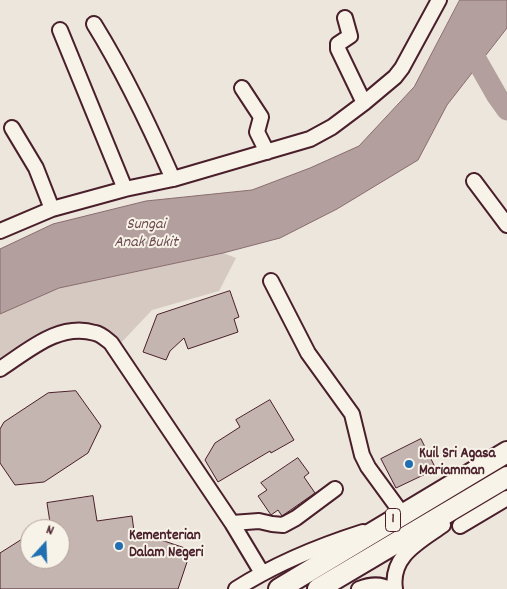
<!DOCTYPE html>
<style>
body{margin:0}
#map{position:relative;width:507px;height:589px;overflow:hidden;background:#ece6dd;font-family:Dekko,sans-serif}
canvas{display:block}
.north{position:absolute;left:20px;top:519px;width:50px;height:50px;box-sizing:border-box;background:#f7f3e8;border:1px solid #b29e9c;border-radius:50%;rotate:20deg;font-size:14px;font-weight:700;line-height:20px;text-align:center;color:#4a1f2b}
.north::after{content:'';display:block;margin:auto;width:18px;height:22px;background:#1f6fb2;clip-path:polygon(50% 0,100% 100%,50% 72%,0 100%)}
</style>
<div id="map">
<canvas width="507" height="589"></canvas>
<div class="north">N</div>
</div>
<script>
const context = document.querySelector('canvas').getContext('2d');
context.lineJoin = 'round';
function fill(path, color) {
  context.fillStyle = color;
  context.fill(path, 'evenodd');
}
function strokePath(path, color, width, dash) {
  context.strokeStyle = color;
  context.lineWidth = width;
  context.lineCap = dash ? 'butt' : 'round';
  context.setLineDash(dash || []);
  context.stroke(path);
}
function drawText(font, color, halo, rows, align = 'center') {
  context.font = font + ' Dekko,sans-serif';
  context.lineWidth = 4;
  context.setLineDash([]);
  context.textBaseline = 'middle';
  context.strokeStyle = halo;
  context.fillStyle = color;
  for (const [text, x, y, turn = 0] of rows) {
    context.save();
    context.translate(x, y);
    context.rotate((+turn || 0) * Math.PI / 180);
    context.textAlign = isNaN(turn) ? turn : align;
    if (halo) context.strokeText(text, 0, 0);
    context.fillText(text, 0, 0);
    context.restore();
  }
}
const green = new Path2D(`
 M223,253L236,258L219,291L152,310L119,345C113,339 105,332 98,328C66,311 25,348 0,365V314L59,288Z`);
const water = new Path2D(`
 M460,0H507V28L447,105L418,160L337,209L280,238L223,253L59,288L0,314V249L53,224L146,201L252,190L310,168L359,146L414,87Z`);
const river = new Path2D(`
 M468,45L497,96L507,110`);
const building = new Path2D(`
 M230,291L239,317L234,319L238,332L188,349L184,338L170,351L166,360L143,352L157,315Z
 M76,391L101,426L88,453L44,482L15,485L0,463V429L4,422L48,393Z
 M270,400L294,440L271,453L270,451L218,482L205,460L215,443L240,427L236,420Z
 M421,439L436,469L396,488L381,459Z
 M298,458L309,473L304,477L315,493L282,516L278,510L271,515L258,496L267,490L261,483Z
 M93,496L97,521L132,516L134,531L191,550L178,589H0V553L30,534V559H60V529H51L47,503Z`);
const minor = new Path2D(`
 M345,18L350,36L338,44V49L364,103
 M94,24C125,74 149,125 173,179
 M60,30L125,189
 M242,88L261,117L257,132L267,152
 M12,128L36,168L52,209
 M474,181L507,225
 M0,231L52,209L125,189L173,179L310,139L332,127L364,103L395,77L402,68L439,0
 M271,281L308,353L352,414L362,455L368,467L403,515
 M0,369C28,351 59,322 95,333C101,334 106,339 111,343L232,523L262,573
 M232,523L259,521L272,524L283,525L296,518L335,489
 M460,526L507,498
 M236,589C275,564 319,546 363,532
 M359,589C369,585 379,583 389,589
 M395,589C390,556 419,542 443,525`);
const highway = new Path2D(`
 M279,589L507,452
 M318,589L507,477`);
const markers = [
 [409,464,5,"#1f6fb2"],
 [119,546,5,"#1f6fb2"]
];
const shields = [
 [393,520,15]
];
const shieldNames = [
 ["1",393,520]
];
const poiNames = [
 ["Kuil Sri Agasa",419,455],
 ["Mariamman",419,472],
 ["Kementerian",129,537],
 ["Dalam Negeri",129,554]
];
const waterNames = [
 ["Sungai",146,226],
 ["Anak Bukit",146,244]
];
fill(green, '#d5c9c2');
fill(water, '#b39f9d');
strokePath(water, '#896c6f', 1);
strokePath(river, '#b39f9d', 21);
fill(building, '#c4b5b0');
strokePath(building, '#4a1f2b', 1);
strokePath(minor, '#4a1f2b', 18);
strokePath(highway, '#4a1f2b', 24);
strokePath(minor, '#f7f3e8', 14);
strokePath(highway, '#f7f3e8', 20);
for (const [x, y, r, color] of markers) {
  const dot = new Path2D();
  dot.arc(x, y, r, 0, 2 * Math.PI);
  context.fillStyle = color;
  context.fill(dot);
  strokePath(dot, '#f7f3e8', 2);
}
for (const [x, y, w] of shields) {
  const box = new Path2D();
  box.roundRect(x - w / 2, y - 11.5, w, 23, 4);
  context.fillStyle = '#f7f3e8';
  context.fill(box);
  strokePath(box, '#4a1f2b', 1);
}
drawText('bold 14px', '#4a1f2b', null, shieldNames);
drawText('bold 15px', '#4a1f2b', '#f7f3e8', poiNames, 'left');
drawText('italic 16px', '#6f4c53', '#f7f3e8', waterNames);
</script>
